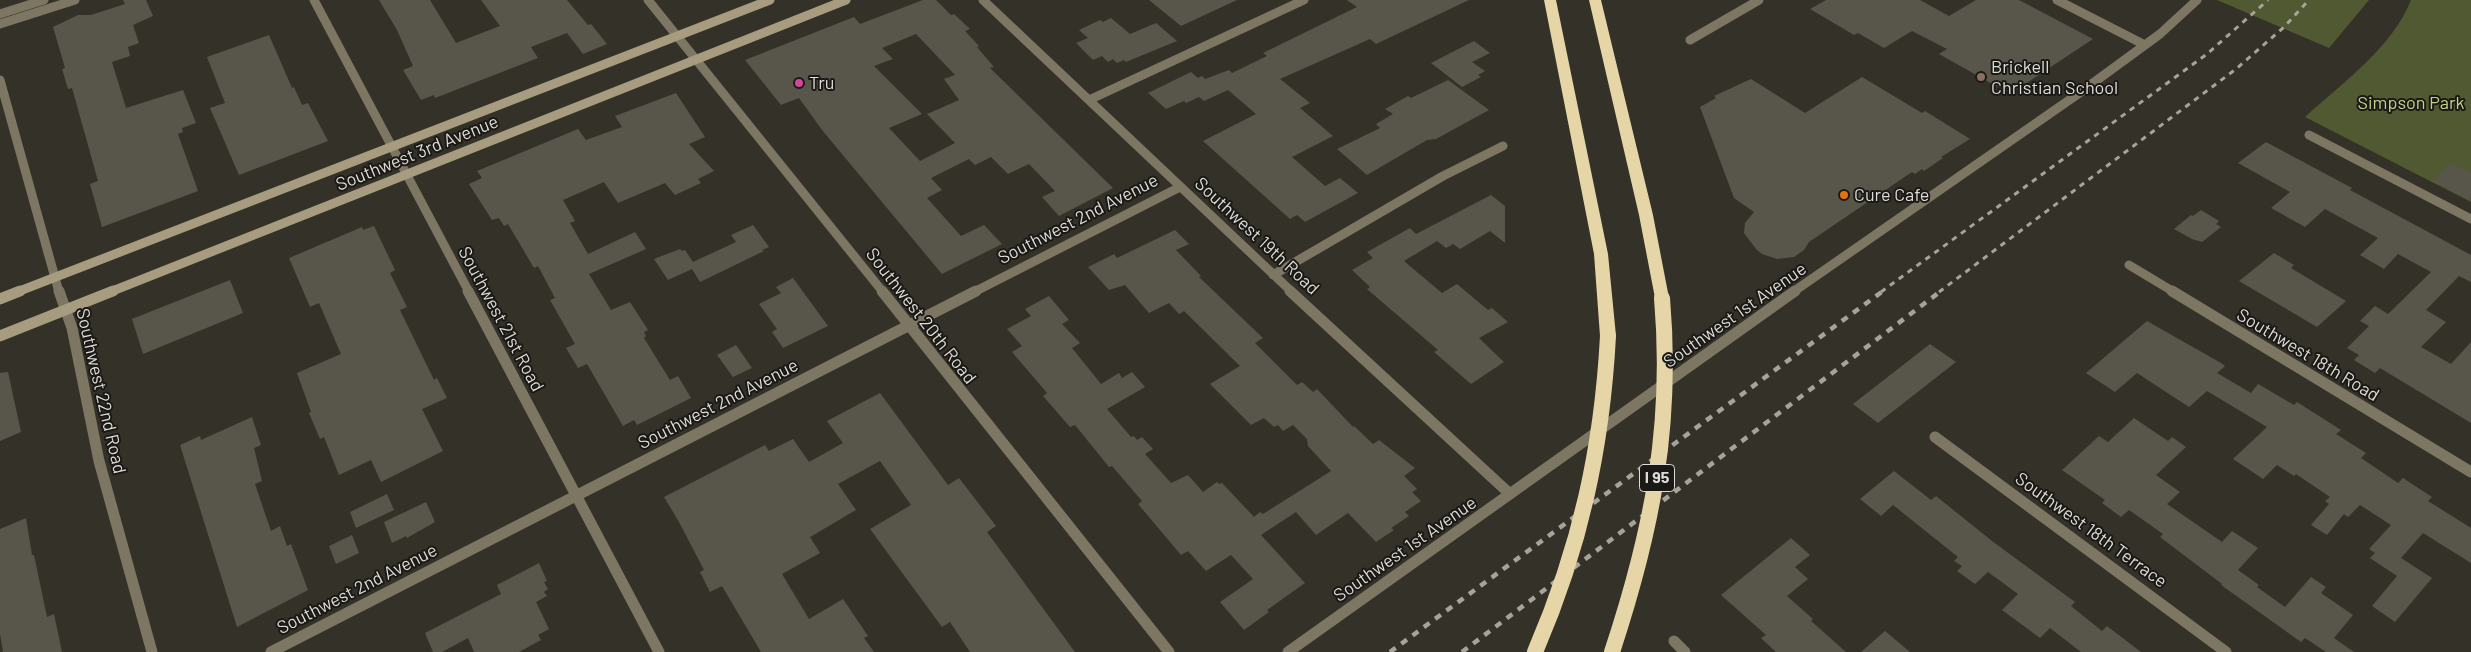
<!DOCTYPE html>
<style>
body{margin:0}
canvas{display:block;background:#343128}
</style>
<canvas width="2471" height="652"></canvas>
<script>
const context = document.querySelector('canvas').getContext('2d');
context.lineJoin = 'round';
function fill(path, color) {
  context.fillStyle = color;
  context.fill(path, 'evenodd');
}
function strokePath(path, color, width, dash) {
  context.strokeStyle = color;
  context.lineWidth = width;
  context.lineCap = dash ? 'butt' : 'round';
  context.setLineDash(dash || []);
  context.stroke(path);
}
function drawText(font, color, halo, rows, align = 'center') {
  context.font = font + ' Barlow,sans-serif';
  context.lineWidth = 4;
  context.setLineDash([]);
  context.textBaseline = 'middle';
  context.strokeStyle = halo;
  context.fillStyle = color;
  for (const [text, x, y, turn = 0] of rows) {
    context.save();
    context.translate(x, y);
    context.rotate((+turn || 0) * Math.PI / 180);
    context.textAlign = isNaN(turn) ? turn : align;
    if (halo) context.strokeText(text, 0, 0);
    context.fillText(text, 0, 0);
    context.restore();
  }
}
const green = new Path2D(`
 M2217,0H2369L2329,48Z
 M2411,0H2471V202L2305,117C2342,83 2392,48 2411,0Z`);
const building = new Path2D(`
 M123,0H146L153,16L133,25L139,43L128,47L130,56L112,62L126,108L183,90L196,123L182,128L183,132L178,134L198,191L102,227L90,184L98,181L72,88L68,89L62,69L65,68L53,27L78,15H91L125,4Z
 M379,0H430L456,43L500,26L481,0H567L588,25L591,24L607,44L583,54L567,33L531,47L538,58L435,98L434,95L421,100L403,70L413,66L397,30Z
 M923,0H936L951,15L954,14L970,29L965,31L979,46L977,47L994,67L990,68L1113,188L1059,216L1042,197L1055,191L1029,164L1008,174L991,157L975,165L969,159L931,178L942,190L927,198L961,236L984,225L1002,244L942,274L822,130L799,98L781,105L745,60L854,17L860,24ZM916,34L955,75L944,79L959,100L927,114L955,143L920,161L889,128L922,114L874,66L893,59L882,48Z
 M1149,0H1237L1181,26Z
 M1347,0H1469L1376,44L1370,39L1280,79L1310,103L1300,108L1333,136L1292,157L1325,186L1340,178L1358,193L1305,222L1297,215L1290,219L1203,141L1256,114L1228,90L1204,101L1199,97L1186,103L1184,101L1166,109L1148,93L1191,72L1198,78L1202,76L1205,79L1229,70L1232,73L1267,56L1263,53L1357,7Z
 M1826,0H1920L1949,16L1976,0H2019L2093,39L2010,94L1939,54L1947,49L1912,31L1884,48L1858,33L1854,35L1810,9Z
 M1111,18L1130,34L1156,23L1177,41L1126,62L1124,60L1117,63L1113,59L1108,62L1102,56L1093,60L1076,43L1088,38L1079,30L1100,20L1103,22Z
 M269,35L292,88L294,87L302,105L308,103L328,141L239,175L210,108L225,103L207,57Z
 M1474,41L1490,53L1472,62L1485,71L1478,75L1481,77L1462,87L1431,63Z
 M1862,77L1922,113L1925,111L1970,139L1941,157L1943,158L1924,171L1922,169L1915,174L1912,172L1809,242L1804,250L1794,257L1777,259L1762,254L1756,249L1744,233L1745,223L1754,212L1734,198L1700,107L1716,98L1714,96L1751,79L1805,113Z
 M1448,80L1489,110L1436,139L1427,140L1367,175L1337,149L1380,128L1376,124L1393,114L1385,109L1408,96L1411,98Z
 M676,93L705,137L689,144L714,171L698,179L701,183L675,195L665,183L618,203L604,182L563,200L575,221L570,223L588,254L635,232L646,249L589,274L611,310L630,302L648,330L644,332L646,336L644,338L670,380L678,376L691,398L637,425L634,420L623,426L587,364L578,368L566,348L575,344L550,300L555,298L538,266L534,268L508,224L504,226L499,218L492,220L469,184L482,178L477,171L578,129L586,140L622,127L615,116Z
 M2266,142L2352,188L2350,190L2471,255V282L2459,276L2426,310L2446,322L2421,347L2451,364L2471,342V423L2380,368L2375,373L2354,360L2359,355L2347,348L2369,326L2360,321L2375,306L2388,314L2431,272L2398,254L2384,269L2360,255L2378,238L2325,209L2305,227L2271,208L2290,192L2238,163Z
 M2451,163L2471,173V200L2432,181Z
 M1491,195L1505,206V243L1490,231L1460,249L1453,244L1446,248L1437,241L1404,261L1442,293L1457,284L1488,310L1492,308L1508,322L1479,338L1504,362L1471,384L1434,352L1438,350L1367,289L1370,287L1352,270L1373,258L1367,252L1410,228L1416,234Z
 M2201,210L2219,221L2216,224L2221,227L2202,242L2192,239L2174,229L2191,215L2193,216Z
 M753,225L769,247L762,250L764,251L700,282L692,269L668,280L654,259L680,249L682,251L685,250L693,262L736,242L731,235Z
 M374,226L395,270L390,273L407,307L400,310L434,380L437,378L447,398L422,409L443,451L381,482L371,460L339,475L324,437L320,439L309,413L311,412L297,373L341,354L319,303L310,307L289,258L362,227L363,230Z
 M1175,230L1189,244L1176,250L1201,276L1199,277L1263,338L1255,343L1297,385L1302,382L1313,392L1317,389L1353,427L1354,426L1373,444L1379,440L1415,468L1404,476L1417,489L1412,492L1421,501L1405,512L1409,516L1391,528L1394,530L1376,542L1348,513L1316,535L1296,512L1261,535L1305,583L1267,610L1269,612L1244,630L1220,602L1253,579L1231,555L1206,571L1188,551L1181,555L1138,504L1142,501L1112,466L1109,467L1075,425L1070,427L1043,396L1047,393L1012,352L1022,346L1007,329L1031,316L1025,309L1049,296L1069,320L1062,324L1080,343L1072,348L1101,384L1119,373L1122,378L1132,372L1145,387L1107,409L1131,437L1134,436L1137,440L1142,437L1153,449L1145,454L1171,483L1188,475L1203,492L1217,482L1219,484L1222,483L1254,517L1260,512L1263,514L1331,471L1308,446L1307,439L1293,425L1283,431L1278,425L1274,427L1264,418L1251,425L1210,384L1240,366L1184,311L1179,314L1169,303L1149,313L1125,285L1109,290L1088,267L1114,254L1117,258Z
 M2274,253L2294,265L2291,268L2346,301L2317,327L2239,281Z
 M793,278L828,326L783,348L772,332L777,329L759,304L781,293L776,287Z
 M230,280L243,313L143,354L132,319Z
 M2147,321L2221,363L2225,366L2217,373L2251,393L2258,384L2294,405L2297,402L2341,430L2336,434L2366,453L2361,458L2398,483L2403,478L2432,497L2428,501L2471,528V563L2423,533L2401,558L2432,578L2395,622L2372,606L2397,576L2370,558L2375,553L2369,549L2391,525L2360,505L2348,517L2344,514L2327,535L2311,525L2329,504L2325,501L2330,497L2296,474L2294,476L2277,465L2263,479L2233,459L2267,427L2207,391L2189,407L2137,373L2115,392L2086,373Z
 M1930,344L1956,362L1878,423L1853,404Z
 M736,345L752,368L733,377L717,355Z
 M8,372L21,432L0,441V373Z
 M880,393L948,485L959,478L996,526L987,532L1075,652H970L950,622L942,627L870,529L911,505L880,461L838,484L856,510L810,537L820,553L782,574L809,619L843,599L868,636L864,638L874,652H761L722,586L710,592L700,572L704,570L679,522L664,497L765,445L769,451L793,439L809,462L843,443L827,421Z
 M252,417L261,445L254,448L262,481L255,484L271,531L280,526L287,546L291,544L308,590L237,627L180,445L200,436L201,440Z
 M2134,418L2168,441L2172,437L2186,447L2156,475L2180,492L2167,504L2222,542L2232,531L2258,548L2238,570L2259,585L2257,587L2285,607L2311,577L2326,587L2321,593L2353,615L2334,638L2354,652H2326L2305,638L2301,642L2221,585L2222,584L2160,537L2163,534L2129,510L2121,517L2102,503L2105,500L2062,470L2099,436L2108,442Z
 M1894,471L1931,500L1936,496L1992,541L2075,602L2071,606L2102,631L2107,626L2141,652H2081L2050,628L2040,638L2002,610L2018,594L1988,572L1975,584L1957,571L1962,566L1954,561L1958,557L1893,505L1881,516L1860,499Z
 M387,494L394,510L356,528L350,512Z
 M426,502L435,522L407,538L406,536L392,543L384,522Z
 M26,518L32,555H34L47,617L54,614L62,652H3L0,634V529Z
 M352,535L359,553L336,564L329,546Z
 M1791,538L1810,555L1795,567L1808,579L1787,596L1813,619L1811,621L1846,652H1776L1761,638L1766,635L1721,595Z
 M539,563L547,581L544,582L548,589L544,592L547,596L536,602L549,629L538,635L541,640L519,652H474L468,638L442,652H433L425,633L501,594L497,585Z
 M1885,631L1910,652H1861Z`);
const minorFar1 = new Path2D(`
 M314,0L469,292
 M648,0L883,292
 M983,0L1292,292
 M2057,0L2145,45
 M0,14L44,0
 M0,24L75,0
 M1690,40L1759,0
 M0,80L59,292
 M1089,100L1304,0
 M2309,135L2471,219
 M2129,265L2174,292
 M1273,275L1443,176L1503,146
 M974,292L1180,187
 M1793,292L2078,94L2160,34L2197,0`);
const minor = new Path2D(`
 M59,291L72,328L99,461L152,652
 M468,291L659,652
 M882,291L1169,652
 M1290,291L1510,494
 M2172,291L2471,472
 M1935,437L2226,652
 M1674,641L1685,652
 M271,652L976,291
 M1288,652L1795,291`);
const secondaryFar1 = new Path2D(`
 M17,292L770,0
 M110,292L846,0`);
const secondary = new Path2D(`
 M0,299L20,291
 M0,336L113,291`);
const motorway = new Path2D(`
 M1544,0H1556L1608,254L1616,336L1613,340H1603L1600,336L1594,254Z
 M1589,0H1601L1653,215L1669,298L1667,302H1657L1655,298L1639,215Z`);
const railFar1 = new Path2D(`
 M1881,292L2207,54L2268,0
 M1939,292L2236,69L2283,28L2309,0`);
const rail = new Path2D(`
 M1390,652L1883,291
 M1462,652L1941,291`);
const motorwayBridge = new Path2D(`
 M1535,652C1580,548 1602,449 1608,336
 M1612,652C1652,531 1673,426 1662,298`);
const markers = [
 [1981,77,5,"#8d6e63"],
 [799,83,5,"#d1479c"],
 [1844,195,5,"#e8710a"]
];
const shields = [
 [1657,478,35]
];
const shieldNames = [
 ["I 95",1657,478]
];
const poiNames = [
 ["Brickell",1991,67],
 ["Christian School",1991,88],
 ["Tru",809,83],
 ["Cure Cafe",1854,195]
];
const parkNames = [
 ["Simpson Park",2411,103]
];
const streetNames = [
 ["Southwest 3rd Avenue",417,153,-22],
 ["Southwest 2nd Avenue",1078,219,-27],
 ["Southwest 19th Road",1257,236,43],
 ["Southwest 1st Avenue",1735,315,-35],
 ["Southwest 20th Road",921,316,52],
 ["Southwest 21st Road",501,319,62],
 ["Southwest 18th Road",2308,355,31],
 ["Southwest 22nd Road",101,391,77],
 ["Southwest 2nd Avenue",718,404,-27],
 ["Southwest 18th Terrace",2091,530,36],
 ["Southwest 1st Avenue",1405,549,-35],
 ["Southwest 2nd Avenue",357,589,-27]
];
fill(green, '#505931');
fill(building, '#58554a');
strokePath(minorFar1, '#7c7663', 9);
strokePath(minor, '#7c7663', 11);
strokePath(secondaryFar1, '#a79c7f', 9);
strokePath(secondary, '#a79c7f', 11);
fill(motorway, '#e5d5a7');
strokePath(railFar1, '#a5a39c', 3, [5.5, 5.5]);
strokePath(rail, '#a5a39c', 4.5, [7, 7]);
strokePath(motorwayBridge, '#e5d5a7', 16);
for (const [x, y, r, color] of markers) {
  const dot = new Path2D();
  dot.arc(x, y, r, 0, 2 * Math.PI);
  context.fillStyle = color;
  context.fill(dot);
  strokePath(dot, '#1b1915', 2);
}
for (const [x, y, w] of shields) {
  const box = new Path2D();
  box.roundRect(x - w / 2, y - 13.5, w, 27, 4);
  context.fillStyle = '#1b1915';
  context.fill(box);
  strokePath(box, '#dedcd6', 1);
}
drawText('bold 16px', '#dedcd6', null, shieldNames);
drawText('18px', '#dedcd6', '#1b1915', poiNames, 'left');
drawText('18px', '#c2d28c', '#1b1915', parkNames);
drawText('18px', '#dedcd6', '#1b1915', streetNames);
</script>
